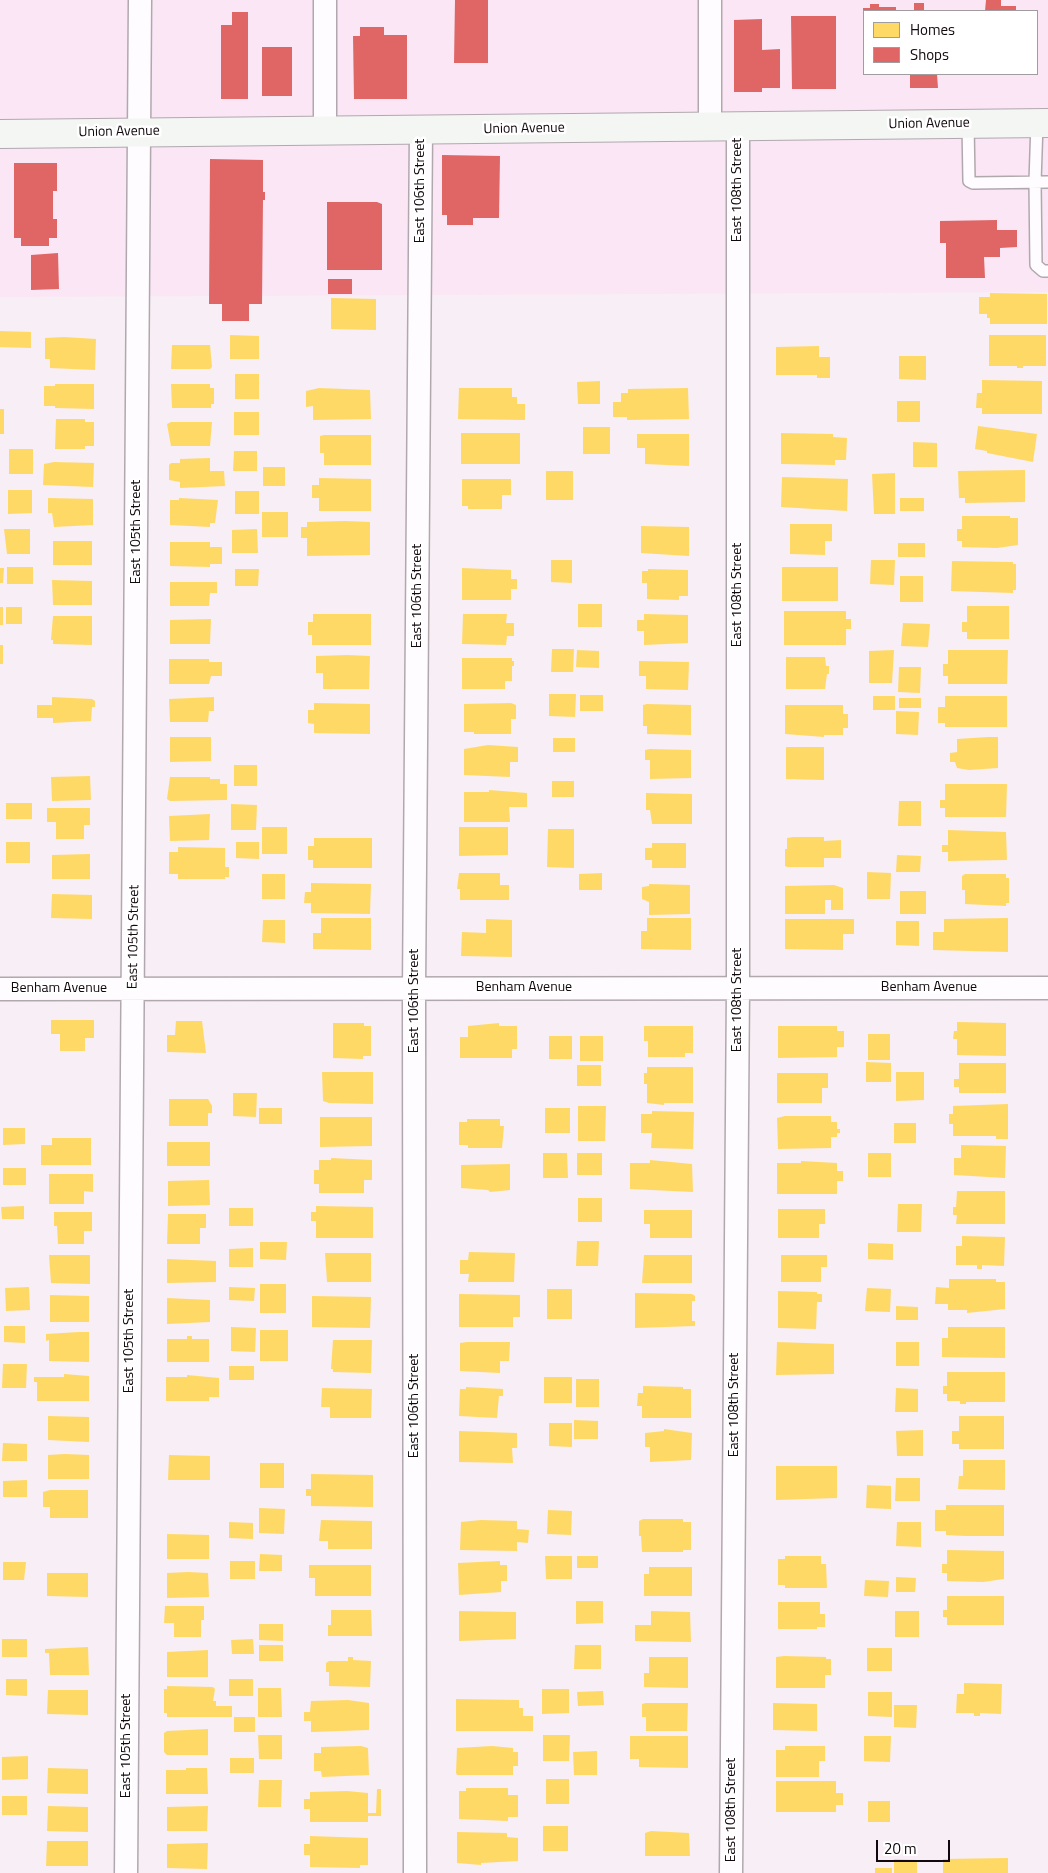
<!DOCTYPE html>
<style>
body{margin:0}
#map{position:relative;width:1048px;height:1873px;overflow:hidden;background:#f8eef5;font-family:"Titillium Web",sans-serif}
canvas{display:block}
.legend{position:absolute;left:863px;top:10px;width:175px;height:65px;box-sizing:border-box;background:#fff;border:1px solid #a09c9f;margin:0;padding:6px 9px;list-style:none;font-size:15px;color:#11080e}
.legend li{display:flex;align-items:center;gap:10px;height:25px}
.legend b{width:25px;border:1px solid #a09c9f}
.scale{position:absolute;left:876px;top:1840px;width:74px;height:22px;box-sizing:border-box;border:2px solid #11080e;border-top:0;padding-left:6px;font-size:15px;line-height:18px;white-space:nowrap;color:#11080e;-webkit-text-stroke:4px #fff;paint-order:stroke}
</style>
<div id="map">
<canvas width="1048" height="1873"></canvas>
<ul class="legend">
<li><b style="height:14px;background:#ffd966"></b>Homes</li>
<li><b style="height:14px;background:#e06666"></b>Shops</li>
</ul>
<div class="scale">20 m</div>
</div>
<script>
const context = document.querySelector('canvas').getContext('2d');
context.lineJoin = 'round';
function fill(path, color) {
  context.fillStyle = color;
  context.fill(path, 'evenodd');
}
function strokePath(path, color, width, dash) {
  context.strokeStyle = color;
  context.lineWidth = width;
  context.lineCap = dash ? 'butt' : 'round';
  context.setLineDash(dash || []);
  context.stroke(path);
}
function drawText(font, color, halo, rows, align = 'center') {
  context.font = font + ' "Titillium Web",sans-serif';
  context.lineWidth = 5;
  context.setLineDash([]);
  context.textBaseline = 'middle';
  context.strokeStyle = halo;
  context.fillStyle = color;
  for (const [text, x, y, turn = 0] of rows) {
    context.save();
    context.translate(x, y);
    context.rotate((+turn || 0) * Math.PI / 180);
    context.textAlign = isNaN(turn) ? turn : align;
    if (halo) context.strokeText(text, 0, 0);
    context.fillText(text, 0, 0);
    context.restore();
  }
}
const built = new Path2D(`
 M0,0H1048V292L0,297ZM864,11H1037V74H864Z`);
const homes = new Path2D(`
 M990,293L1047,294V324H990V318H987V314H979V297H990Z
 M331,298L376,299V330L331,329Z
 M0,331L31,332V348L0,347Z
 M230,335L259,336V359H230Z
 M989,335H1046V366H1023V368H1017V366H989Z
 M64,337L96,339L95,370L50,368V359H45V338Z
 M172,345H210L212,367L210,369H171Z
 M819,346V357H830V378H817V375H776V347Z
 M899,356H926V380L899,379Z
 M235,374H259V399H235Z
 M982,380L1042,381V414H982V408H976L977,393H982Z
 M600,381V404H578L577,382Z
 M55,384H94V409L55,408V406H44V386H55Z
 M171,384H210V388H214V404H211V408H172Z
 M319,388L370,390L371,419L313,420V406L306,407V391Z
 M459,388H512V397H517V404H525V420L458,419Z
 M688,388L689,419L627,420V417H613V402H621V393H628V389Z
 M897,401H920V422H897Z
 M0,409H4V434H0Z
 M234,412H259V435H234Z
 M56,419H85V422H94V446H85V449H55Z
 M171,422H212L210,446H171L167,424Z
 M978,426L1037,434L1033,462L987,453V451L975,449Z
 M583,427H610V454H583Z
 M461,433H520V464H461Z
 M781,433L833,434V437L847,438L846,460H835V465L781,464Z
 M637,434H689V466L645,464V448H637Z
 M324,435H371V465H324V453H320V436Z
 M913,442L937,443V467H913Z
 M9,449H33V474H9Z
 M234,451H257V471H233Z
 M210,458V471H224L225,486L180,488V482L169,480V465L171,463H180V459Z
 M54,462L94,463L93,487L43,485L44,464Z
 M263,467H285V486H263Z
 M1025,470V502L965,503V498H959L958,471Z
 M546,471H573V500H546Z
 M895,473V514H874L872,474Z
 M782,477L848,479L847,511L781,507Z
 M319,478L371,479V511H319V498H312V485H319Z
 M462,479H511V495H502V509H468V506H462Z
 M8,490H32V513L8,514Z
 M235,491H259V514H235Z
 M48,498L93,499V525L54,527L52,513H48Z
 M179,498L218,500L215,523H210V527L170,525V500H179Z
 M900,498H924V511H900Z
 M262,512H288V537H262Z
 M962,516H1010V518H1018V545L997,548L962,547V541H957V529H962Z
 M345,521L370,522V555L307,556V538H301V527H307V522Z
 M790,524H832V541H825V555L790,554Z
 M641,526L689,527V556L641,553Z
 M4,529H30V554H7Z
 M257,529L258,553H232V530Z
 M53,541H92V565H53Z
 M170,542H210V547H222V564H210V567L170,566Z
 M898,543H925V557H898Z
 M551,560H572V583L551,582Z
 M871,560H895L894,585L870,584Z
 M952,561L1013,562V564H1016V590H1013V593L951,591Z
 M7,567H33V584H7Z
 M782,567H838V601H782Z
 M0,568H4L3,583H0Z
 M462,568L511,570V579H517V589H511V600H462Z
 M235,569H259L258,586H235Z
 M648,569L688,570V596H679V600L647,599V583H642V571H648Z
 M900,576H923V602H900Z
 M52,580L92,581V605H53Z
 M170,582H217V593H210L209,606H170Z
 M578,604H602V627H578Z
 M967,606H1009V639H967V632H962V622H967Z
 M0,607H3V625H0Z
 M6,607H22V624H6Z
 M784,611H846V619H851V629H846V645H784Z
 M313,614H371V645H312V635H308V622H313Z
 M463,614H507L506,623H514V636H507L506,645L462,644Z
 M644,614L688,615V643L644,645V631H637V620H644Z
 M53,616H92V645L53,644V640H51Z
 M211,619L210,644H170V620Z
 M903,623L930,624L928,647L901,646Z
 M0,645H3V664H0Z
 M552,649H574L573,672H551Z
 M577,650L599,651V668L576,667Z
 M894,650L892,683H869V651Z
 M948,650H1008L1007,684H948V676H943V664H948Z
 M347,655L370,656L369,689H323V673H316V656Z
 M786,657H825L826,666H829V674H827L825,689H786Z
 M462,658H512V661H514V666H512V681H505V689H462Z
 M169,659H209V662H222V676H211L209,684H169Z
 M639,661L689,662L688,690L646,689V676H639Z
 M899,667H921L920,693L898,692Z
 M549,694H576L575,717L549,716Z
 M580,695H603V711H580Z
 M873,696H895V710H873Z
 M945,696H1007V727H945V723H938V707H945Z
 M52,697L92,699L95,701V707H92L91,721L53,723V718H37V705H52Z
 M214,697V711H209L208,722H170L169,699Z
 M899,698H921V708H899Z
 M314,703L370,704V734L314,733V724L308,723V710H314Z
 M511,703L516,705V719H511V734H474V732H464V704Z
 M647,704L691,705V735L647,734V726H643V705Z
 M785,705H843V714H848V728H843V735H824V737L785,734Z
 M896,711L919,712L918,735L896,734Z
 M170,737H211V761L170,762Z
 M988,737H998V768L969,770L957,768L955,762H950V753L957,752V739Z
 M553,738H575V752H553Z
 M488,745L518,747V762H510V777L464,775V749Z
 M786,747H824V780L786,779Z
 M650,749L691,750V778L650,779V760H645V750Z
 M234,765H257V786H234Z
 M90,776L91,800L52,801L51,777Z
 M170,777H210V779H220V784H227V800L170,801L167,799Z
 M552,781H574V797H552Z
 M945,784H1007L1006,817H945V808H940V800H945Z
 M489,790L527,793V807H509L510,822H464V792H489Z
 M646,793L692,794V824H652L650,810H646Z
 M899,801H921V826H898Z
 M6,803H32V819H6Z
 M231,804L257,805L256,830H231Z
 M47,808H90V825H84V839H56V822H47Z
 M210,814L209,840L170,841L169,816Z
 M262,827H287V854H262Z
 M459,827H508V855L459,856Z
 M548,829H574V868L547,867Z
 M948,830L1006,832L1007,860L948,861V852H942V845H948Z
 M793,837H824V841L841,840V858H824V867H787L785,866V849H787V838Z
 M314,838H372V868H313V860H308V846H314Z
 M6,842H30V863H6Z
 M236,842H259V859L236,858Z
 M652,843H686V868H652V860H645V848H652Z
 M178,847L225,848V867H229V877H225V879H178V874H169V852H178Z
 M90,854V879H52V855Z
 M897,855L921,856L920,872H896Z
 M867,872L891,873L890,899H867Z
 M459,873H500V885H509V900H460V889H457Z
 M602,873V890H579V874Z
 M262,874H285V899H262Z
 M965,874H1006V878H1009V903H1006V906L965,904V890H962V876Z
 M311,883L371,884L370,914L311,913V903H304L305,892H311Z
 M649,884L690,885V914L649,915V902L642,899V887L649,886Z
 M834,885L843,888V910H831V900H825V914H785V886Z
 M900,891H926V914H900Z
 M52,894L92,895V919L51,918Z
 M321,918H371V950L313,949V933H321Z
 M647,918H691V950L641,949V931H647Z
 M1008,918V952L933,950V932H944V919Z
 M486,919L512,920V957L461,956L462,932L486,933Z
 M785,919H854V934H843V950L785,949Z
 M263,920H285V943L262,942Z
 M896,921H919V946L896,945Z
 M51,1020H94V1038H85V1051H60V1034H51Z
 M176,1021H202L206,1053L167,1052V1035H175Z
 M957,1022L1006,1023V1056L957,1055V1039H953L954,1031H957Z
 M333,1023H364V1026H371V1056H363V1059L333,1058Z
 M499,1023V1026H517V1049H512V1058H460V1037H468V1026Z
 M644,1026H693V1053H685V1057H648V1041H644Z
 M778,1026H837V1031H844V1047H837V1057L778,1058Z
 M868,1034H890V1060H868Z
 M549,1036H572V1059H549Z
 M580,1036H603V1061H580Z
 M866,1062L891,1063V1082H866Z
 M959,1063H1006V1093H959V1087H954V1079H959Z
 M577,1065H601V1086H577Z
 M647,1067H693V1103H664V1105L647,1103V1084H644V1073H647Z
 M322,1072H373V1104L329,1103L323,1101Z
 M896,1072H924V1100L896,1101Z
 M777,1073H828V1088H822V1103H777Z
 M233,1093H257L256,1117L233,1116Z
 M169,1099H208L212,1106V1113H208V1126H169Z
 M1008,1104V1139H996V1136H953V1124H949V1114H953V1106Z
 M578,1106H606L605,1141H578Z
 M259,1108H282V1124H259Z
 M545,1108H570V1133H545Z
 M652,1111L694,1112L693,1149L651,1148L652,1133H641V1114H652Z
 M785,1116H831V1122H837V1129H840V1133H837V1137H831V1148L778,1149L777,1118Z
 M320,1117H372V1146L320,1147Z
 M467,1119H500V1126H504L502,1148H468V1145H459V1122H467Z
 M894,1123H916V1143H894Z
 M3,1128H25V1144L3,1145Z
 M52,1138H91V1165H41V1145H52Z
 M167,1142H210V1166H167Z
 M961,1145L1006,1146L1005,1178L954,1175V1158H961Z
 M543,1153H567L568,1178H543Z
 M577,1153H602V1175H577Z
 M868,1153H891V1177H868Z
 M331,1158L372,1160V1180H364V1193H319V1184H314V1170H319V1160H331Z
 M650,1160L692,1164L693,1192L630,1189V1163H650Z
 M801,1161L837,1163V1171H843V1181H837V1194H777V1163H801Z
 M510,1164V1190L490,1192L488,1190L461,1188V1165Z
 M3,1168H26V1185H3Z
 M49,1174H93V1192L84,1191V1204H49Z
 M209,1180L210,1205L168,1206V1181Z
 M957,1191H1005V1224H956L957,1215H953V1207H956Z
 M578,1198H602V1222H578Z
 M898,1204H922L921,1232H897Z
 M24,1206V1219H2L1,1207Z
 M316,1206L373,1207V1238H316V1221H311V1212H316Z
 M229,1208H253V1226H229Z
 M778,1209H825V1224H819V1238H778Z
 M644,1210H692V1238H650V1224H644Z
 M54,1212H92V1231H84V1244H58L57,1226H54Z
 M168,1214H206V1228H200V1244H167Z
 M962,1236L1005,1237L1004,1266L982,1265V1269H977V1265H956V1246H962Z
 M577,1241H599L598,1266H576Z
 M260,1242H287L286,1260L260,1259Z
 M868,1243L893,1244V1260L868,1259Z
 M253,1248V1267H229V1249Z
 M469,1252L515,1253L514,1282H468L469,1274H460V1260H468Z
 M325,1253H371V1282H327Z
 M49,1255H90V1284L51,1283Z
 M644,1255H692V1283H642Z
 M781,1255H827V1267H821V1282H781Z
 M167,1259L216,1261V1282L167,1283Z
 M949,1279H996V1282H1005V1309L967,1313V1310H948V1304H935L936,1287L949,1288Z
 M260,1284H286V1313H260Z
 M29,1287L30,1310L6,1311L5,1288Z
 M229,1287L255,1288L254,1301L229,1300Z
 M867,1288L891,1289L890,1312L865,1311Z
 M547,1289H572V1319H547Z
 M778,1291L817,1292V1294H822V1302H817L816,1329L778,1328Z
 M635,1293L692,1294L695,1296V1301H692V1321H695V1326L635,1328Z
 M459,1294L520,1295V1317H513V1327H459Z
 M50,1295L89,1296V1322H50Z
 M312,1296L371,1297L370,1328L312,1327Z
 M167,1298L210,1300V1322L167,1324Z
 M896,1306L918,1307V1320H896Z
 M4,1326H25V1343L4,1342Z
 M231,1327L256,1328L255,1352L231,1351Z
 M948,1327H1005V1358L942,1357V1338H948Z
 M260,1330H288V1361H260Z
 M79,1332H89V1362L49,1361V1340L46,1341V1334Z
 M187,1336H192V1339H209V1362H167V1339H187Z
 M333,1340H372L371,1373L333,1372V1369H331Z
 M467,1342H510L509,1361H500V1373L460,1371V1343Z
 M777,1342L834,1344V1374L776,1375Z
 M896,1342H919V1366H896Z
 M3,1364H27L26,1388H2Z
 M229,1366H254V1380H229Z
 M947,1372H1005V1402H966V1404H960V1401H947V1394H943V1386H947Z
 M64,1374L89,1376V1401H37V1382H34V1377H64Z
 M187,1375L219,1378V1397H209V1401H166V1377H187Z
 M544,1377H572V1403H544Z
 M576,1379H599V1407H576Z
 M643,1386L683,1387V1389H691V1418H642V1406H637L638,1393H643Z
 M466,1387L503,1389V1396H499L497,1418L459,1416L460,1389H466Z
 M322,1388L372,1389L371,1418H330V1407H321Z
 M896,1388L918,1389V1412H895Z
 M48,1416L89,1417V1442L48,1440Z
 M959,1416H1004V1449H959V1444H952V1431H959Z
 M574,1420L598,1421V1439H574Z
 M549,1423H572V1447L549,1446Z
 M664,1429L692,1433L691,1460L650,1462V1447H645V1433L664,1431Z
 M923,1430V1456H897L896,1431Z
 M459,1431L517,1433V1448H512L513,1463L459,1462Z
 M3,1443L27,1444V1461H2Z
 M65,1454L89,1455V1479H48V1455Z
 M169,1455L210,1456V1480H168Z
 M963,1460H1005V1490L958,1489L959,1476H963Z
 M260,1463H284V1488H260Z
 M776,1466H837V1498L776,1500Z
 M311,1474L373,1475V1507L311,1506V1496H306V1489H311Z
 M896,1478H920V1501H895Z
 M27,1480V1497H3V1481Z
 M867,1485L891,1486V1509L866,1508Z
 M50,1490H88V1518H50V1507H43V1492Z
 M946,1505H1004V1536H965L946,1535V1531H935V1510H946Z
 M259,1508L285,1509L284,1534L259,1533Z
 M548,1510L572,1511L571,1535L547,1534Z
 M643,1519H683V1522H691V1550H683V1552H642L641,1536H639V1521Z
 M321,1520L372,1521V1549H328V1541H319Z
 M481,1520L517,1521V1529L529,1530L528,1543L517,1542V1551L460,1550L461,1522Z
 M229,1522L253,1523V1539L229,1538Z
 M897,1522H921V1547L896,1546Z
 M167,1534L209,1535V1559H167Z
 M947,1550L1004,1551V1579L983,1582L947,1581V1573H942V1564H947Z
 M260,1554L282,1555V1571H259Z
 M545,1556H572V1579H546Z
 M577,1556H598V1568H577Z
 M785,1556H821V1564H826L827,1588H785V1585H778V1559H785Z
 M230,1561H255V1579H230Z
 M500,1561V1565H507V1581H501V1592L459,1595L458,1563Z
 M3,1562H26L24,1580H3Z
 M309,1565H371V1596H315V1578H309Z
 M649,1567H692V1596H644V1574H649Z
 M188,1572L208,1573L209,1597L167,1598V1573Z
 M47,1573H88V1597L47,1596Z
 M896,1577L916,1578L915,1592H896Z
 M865,1580L889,1581L888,1597L864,1596Z
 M947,1596H1004V1625H947V1617H943V1610H947Z
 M576,1601H603V1623L576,1624Z
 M778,1602H820V1614H825V1627H817V1629H778Z
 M165,1606H204V1620H201V1637H174V1623H164Z
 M331,1610H371L372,1636H328V1625H331Z
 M459,1611L516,1612V1639L459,1641Z
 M651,1611L690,1612L691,1642L635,1641V1625H651Z
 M895,1611H919V1637H895Z
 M259,1624H283V1641L259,1640Z
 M2,1639H27V1657H2Z
 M253,1639L254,1654H232L231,1640Z
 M259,1645H283V1661H259Z
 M575,1645H601V1669H574Z
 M88,1647L89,1675H50L49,1653H45V1649Z
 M867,1648H892V1671H867Z
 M208,1650V1677H167V1652Z
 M784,1656L826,1657V1659H831V1675H825V1688H776V1657Z
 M348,1657H353V1660L371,1661L370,1687L329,1686V1672H326V1663L329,1661H348Z
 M649,1657H688V1688L644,1687V1673H649Z
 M6,1679H27V1696L6,1695Z
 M229,1679H253V1696H229Z
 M964,1683L1002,1684L1001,1714L980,1713V1716H974V1713H956L957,1694H964Z
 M167,1686L213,1687L215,1689L213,1701H216V1706H232V1717H167V1713H164V1689H167Z
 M258,1688H281L282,1717H258Z
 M542,1689H569V1713L542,1714Z
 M48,1690H88V1715L47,1714Z
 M603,1691L604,1705L578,1706L577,1692Z
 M868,1692H892V1717L868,1716Z
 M456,1699L519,1700V1708H523V1716H533V1731H456Z
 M348,1700L369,1703V1730L311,1732V1721H304V1712H310L311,1701Z
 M646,1703H688L687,1731H646V1717H642V1704Z
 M773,1703L817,1704V1731L773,1730Z
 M894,1705H917L916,1728L894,1727Z
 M234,1717H255V1732H234Z
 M208,1729V1755H167L164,1752V1733L167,1731Z
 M258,1735H282V1759H259Z
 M543,1735H570L569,1761H543Z
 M630,1736H688V1768L639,1767V1759H630Z
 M864,1736H891L890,1762L864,1761Z
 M361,1746L368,1748L369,1775L322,1777L321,1771H314V1753H321V1747Z
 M492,1746L513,1748V1752H518V1766H513V1775H457L456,1773L457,1748Z
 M785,1746H825V1761H819V1777H776V1750H785Z
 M597,1751V1775H574L573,1752Z
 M28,1756V1779L2,1780V1757Z
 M230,1758H254V1773H230Z
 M48,1768L88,1769V1794L47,1793Z
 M186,1768H207L208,1794H166V1770H186Z
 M546,1779H569V1804H546Z
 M259,1780H282L281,1807H258Z
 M776,1781H836V1793H843V1805H836V1812H776Z
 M466,1788H508V1795H518V1817H508V1821L459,1819V1791H466Z
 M377,1789H381V1816H368V1822H310V1809H304V1799H310V1792L347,1791L368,1793V1813H376Z
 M2,1796H27V1815H2Z
 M868,1801H890V1822H868Z
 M48,1806L88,1807V1832L47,1831Z
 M208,1806L207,1831H167V1807Z
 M543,1826H568V1851H543Z
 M651,1831L689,1833L690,1856H645V1833Z
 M457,1832L507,1833V1837L518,1838V1861L481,1863V1865L457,1863Z
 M310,1836L368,1838V1865H360V1868L310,1867V1855H304V1844H310Z
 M47,1841H88V1866H46Z
 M208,1843L207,1869L167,1868V1844Z
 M1008,1858V1873H943V1859Z
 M894,1859L917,1860V1873H894Z
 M875,1868H892V1873H875Z`);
const shops = new Path2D(`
 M455,0H488V63H454Z
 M986,0H1001V6H1016V11H985Z
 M914,3H924V11H914Z
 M870,4H879V7H896V11H863V8H870Z
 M232,12H248V99H221V25H232Z
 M791,16H836V89H792Z
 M762,19V50L780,49V88H762V92H734V20Z
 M360,27H384V35H407V99H354L353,36H360Z
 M262,47H292V96H262Z
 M910,74H937L938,88H910Z
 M442,155L500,156L499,218H473V225H447V215H442Z
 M210,159L263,160V192H265V200H263L262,304H249V321H222V304H209Z
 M14,163H57V191H53V219H57V238H49V246H21V238H14Z
 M327,202H377L382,204V270H327Z
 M997,220V230H1017V247L1000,248V257H984L985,278H946V243H940V221Z
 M58,253L59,289L31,290V255Z
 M328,279H352V294H328Z`);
const service = new Path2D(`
 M1037,123L1035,182L1036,265L1043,271H1048
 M968,124L969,181L973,183L1048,182`);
const minor = new Path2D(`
 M325,0V130
 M710,0V127
 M0,989L1048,988
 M126,1873L140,0
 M415,1873L414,988L421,130
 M731,1873L738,988V126`);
const secondary = new Path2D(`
 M0,134L1048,123`);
const streetNames = [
 ["Union Avenue",929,124,-1],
 ["Union Avenue",524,129,-1],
 ["Union Avenue",119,132,-1],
 ["East 108th Street",738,190,-90],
 ["East 106th Street",421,191,-90],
 ["East 105th Street",137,532,-90],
 ["East 108th Street",738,595,-90],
 ["East 106th Street",418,596,-90],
 ["East 105th Street",134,937,-89],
 ["Benham Avenue",524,988],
 ["Benham Avenue",929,988],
 ["Benham Avenue",59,989],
 ["East 108th Street",738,1000,-90],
 ["East 106th Street",415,1001,-90],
 ["East 105th Street",130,1341,-90],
 ["East 108th Street",735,1405,-90],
 ["East 106th Street",415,1406,-90],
 ["East 105th Street",127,1746,-90],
 ["East 108th Street",732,1810,-90]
];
fill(built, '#fae6f4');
fill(homes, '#ffd966');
fill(shops, '#e06666');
strokePath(service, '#b1a8ae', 14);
strokePath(minor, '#b1a8ae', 25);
strokePath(secondary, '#b1a8ae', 30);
strokePath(service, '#fefcfe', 11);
strokePath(minor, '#fefcfe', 22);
strokePath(secondary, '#f4f6f4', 28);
drawText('14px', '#11080e', '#fff', streetNames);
</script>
